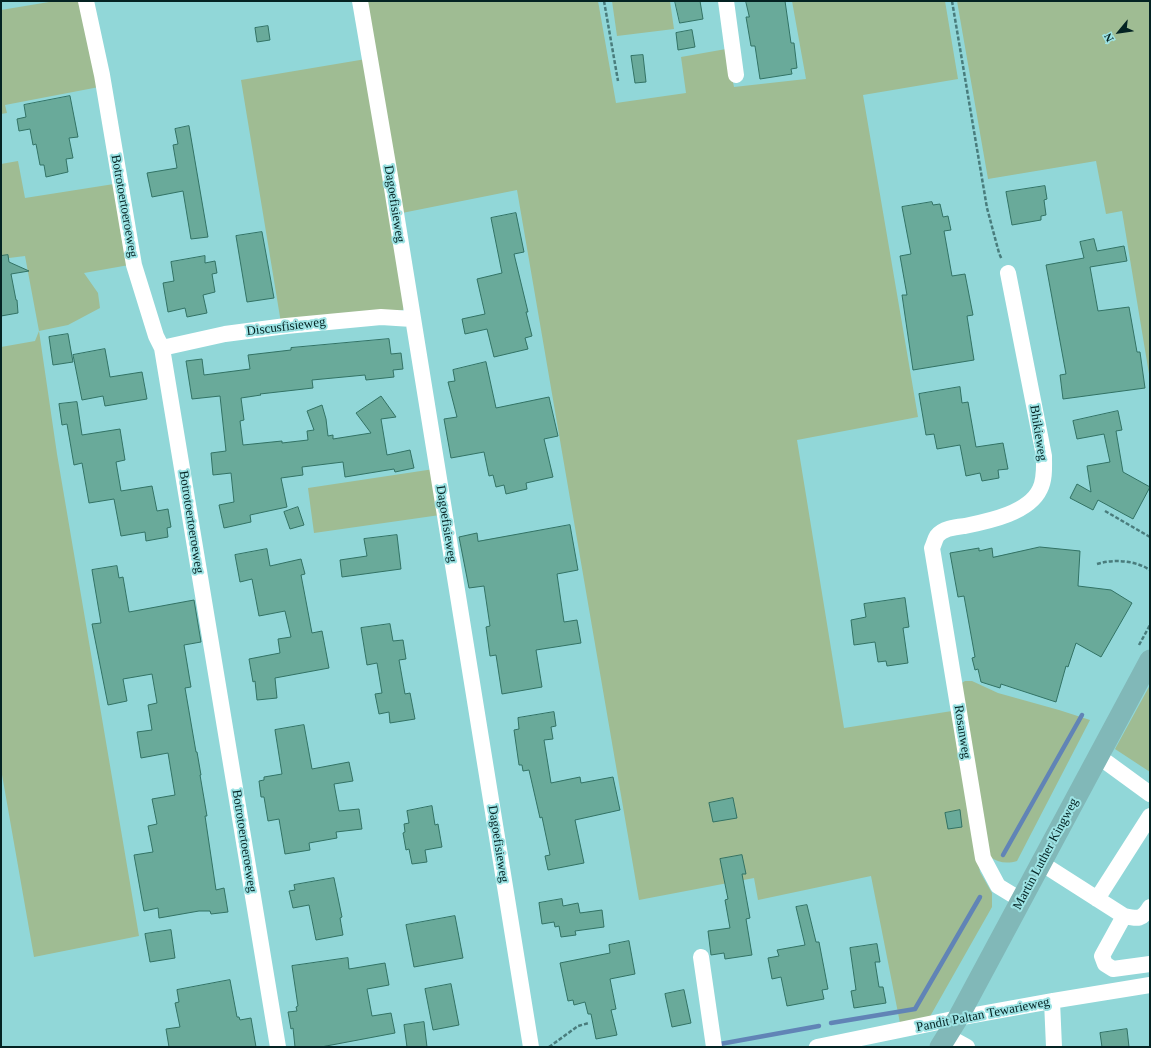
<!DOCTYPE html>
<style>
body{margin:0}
#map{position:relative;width:1151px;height:1048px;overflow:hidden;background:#91d7d8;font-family:Georgia,serif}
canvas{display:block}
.frame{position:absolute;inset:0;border:2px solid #042323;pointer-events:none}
.north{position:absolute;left:1099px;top:12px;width:40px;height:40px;-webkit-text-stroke:3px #9ee4e5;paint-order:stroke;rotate:241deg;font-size:11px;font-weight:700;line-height:16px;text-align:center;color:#042323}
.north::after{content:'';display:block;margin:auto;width:14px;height:18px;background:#042323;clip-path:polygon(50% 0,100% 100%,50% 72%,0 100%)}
</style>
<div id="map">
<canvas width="1151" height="1048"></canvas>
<div class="frame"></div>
<div class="north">N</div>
</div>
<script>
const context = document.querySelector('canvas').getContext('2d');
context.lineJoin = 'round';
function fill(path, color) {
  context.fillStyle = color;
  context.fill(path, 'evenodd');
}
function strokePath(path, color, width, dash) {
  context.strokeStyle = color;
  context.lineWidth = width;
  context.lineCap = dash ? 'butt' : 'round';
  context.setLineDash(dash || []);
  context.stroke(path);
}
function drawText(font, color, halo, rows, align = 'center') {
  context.font = font + ' Georgia,serif';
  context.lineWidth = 4;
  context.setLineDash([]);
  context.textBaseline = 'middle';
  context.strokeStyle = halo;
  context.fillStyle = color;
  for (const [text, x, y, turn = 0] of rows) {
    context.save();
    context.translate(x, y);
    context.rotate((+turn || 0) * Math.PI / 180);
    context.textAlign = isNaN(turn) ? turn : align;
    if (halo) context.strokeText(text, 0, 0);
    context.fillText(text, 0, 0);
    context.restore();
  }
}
const green = new Path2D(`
 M55,1H80L99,87L5,105L7,113L1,114V10Z
 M367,1H598L616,103L686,93L681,57L726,49L734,87L806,79L792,1H945L958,79L863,95L918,417L797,440L844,728L952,711L980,872L992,893V907L928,1020L900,1023L871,876L758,900L754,878L639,900L517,190L402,213Z
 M612,1H670L674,29L617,36Z
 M957,1H1150V380L1122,211L1106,214L1096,161L988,179Z
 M366,59L405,303L403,310L281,323L241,80Z
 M18,161L25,198L114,184L129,265L84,273L98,293L100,308L68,325L39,331L57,454L139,936L34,957L1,769V347L35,341L39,331L25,256L1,259V164Z
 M434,469L440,515L314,533L308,488Z
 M965,681H972L998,693L1059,710L1090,720L1017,861C1007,864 998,863 989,856L960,684Z
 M1150,685V772L1115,749Z`);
const stream = new Path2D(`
 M1003,855L1082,715
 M831,1023L915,1009L980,897
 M720,1044L819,1026`);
const building = new Path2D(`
 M675,1H700L703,19L680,23Z
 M746,1H785L791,43H794L797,68L791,69L792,74L760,79L755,46H751L746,17H749Z
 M268,26L270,40L257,42L255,28Z
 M692,30L695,47L678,50L676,33Z
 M643,55L646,82L635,83L631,56Z
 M70,96L78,137L69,138L73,158L66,159L68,172L46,177L44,165H40L36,144L33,145L30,129L19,131L17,119L26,117L24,105Z
 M189,126L208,237L191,239L183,191L152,197L147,173L177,168L173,145L178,144L175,129Z
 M1045,186L1047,199L1044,200L1046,215L1041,216V220L1012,225L1006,192Z
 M932,202L933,205L940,204L943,217L948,216L951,230L944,231L952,276L965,274L973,315L967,316L974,360L913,370L902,295H907L900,256L911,254L902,207Z
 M516,213L524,252L514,254L528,312H526L532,336L525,338L528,349L494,357L487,329L465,334L462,319L485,314L477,279L502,273L491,218Z
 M262,232L274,298L247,302L236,236Z
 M1094,239L1097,251L1124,246L1127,261L1090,267L1098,311L1129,307L1137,352H1140L1145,388L1063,399L1060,375L1066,374L1046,265L1084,258L1080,242Z
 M8,255L9,262L29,271L11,274L16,300H17L18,313L1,316V256Z
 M205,256V263L215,261L217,273L212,274L215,292L203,295L207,313L187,317L185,308L168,312L163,283L174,281L171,262Z
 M68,334L73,362L53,365L49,337Z
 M389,339L391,354L401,353L403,369L393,370L394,377L366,380L365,375L312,380L313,388L260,394L261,395L241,398L244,420L240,421L243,445L282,441V443L308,440L307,431L314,430L307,411L322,405L326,419L328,436L333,435V439L371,433L356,413L381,396L396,417L381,419L387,455L410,450L414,468L395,472L394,469L345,477L343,462L302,467L303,475L281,478L287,507L250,515L251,522L224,528L219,505L234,502L231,473L213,475L211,453L226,451L220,396L192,399L186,361L202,359L204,375L250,369L248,355L291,350V348Z
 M105,349L110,377L142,372L147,399L105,406L103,396L82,400L73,355Z
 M486,362L496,408L549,397L558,436L544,439L553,477L526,483L527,489L506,494L504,485L496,487L493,475L489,476L484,452L451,458L444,419L457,417L448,382L455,381L453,370Z
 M960,387L962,403L968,402L976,447L1003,443L1008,469L998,470L999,478L982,481L980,473L966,476L960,445L937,449L934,434L926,435L919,394Z
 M77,402L82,435L120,429L125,460L116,462L121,491L152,486L157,511L168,509L171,527L167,528L168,537L146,541L145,532L121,536L114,499L89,503L82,463L74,465L67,424L62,425L59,404Z
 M1118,411L1122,430L1116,431L1123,472L1150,487L1133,519L1098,500L1093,510L1070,498L1077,484L1091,492L1087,466L1110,462L1104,434L1077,439L1073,421Z
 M298,507L304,525L290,529L284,512Z
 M570,525L578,570L557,574L564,622L577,620L581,643L536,650L542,687L502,694L496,655L490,656L486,627L490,626L484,586L469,588L459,537L477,533L478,541Z
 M397,535L401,569L342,577L340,560L367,556L364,539Z
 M1040,547L1080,551L1078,586L1111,590L1132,603L1101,657L1076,643L1068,667L1066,666L1056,702L1001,684L1000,688L981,682L978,669L975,670L972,658L975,657L964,596L958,597L950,553L979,548V551L992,548L993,557Z
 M267,549L270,566L301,559L305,574L301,575L312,633L322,631L329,668L275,678L277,698L257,700L255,681L253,682L249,659L280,653L278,639L291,637L285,611L259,616L252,579L240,582L235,555Z
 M117,566L119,578L123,577L129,612L194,600L201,642L184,645L191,687L185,688L196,752H197L201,775H200L207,816H205L216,890L224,888L228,912L211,914L210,911H199L159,918L158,908L144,911L134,855L153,852L148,826L157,824L152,799L175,795L168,753L141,758L137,732L152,730L148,705L157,703L152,674L123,679L127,701L108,705L92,624L101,623L92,570Z
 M905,598L909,627L903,628L908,663L887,666L886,661L878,662L875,642L854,645L851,620L866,617L864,604Z
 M390,624L393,641L403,640L406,659L399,660L405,694L410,693L415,719L390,723L389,712L379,714L375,694L382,693L377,663L367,665L361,628Z
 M554,712L556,726L551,727L553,739L544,740L551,783L580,777L581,783L613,777L620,810L575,820L584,863L548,870L545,856L550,855L542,817L540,818L529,770L523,771L522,765H519L514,730L519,729L518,718Z
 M304,725L312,769L349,762L353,781L334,784L339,811L359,809L362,829L336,832L337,838L309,843L310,850L285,854L279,819L268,821L264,797H261L259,781L264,780V777L282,774L275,730Z
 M733,798L737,818L713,822L709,803Z
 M432,806L435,825L438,824L442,847L425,850L427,862L412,864L409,849L406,850L403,833L405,832L404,824L409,823L407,811Z
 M960,810L962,827L948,829L945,813Z
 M742,855L746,874H742L750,918L746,919L752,955L725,959L724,953L711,955L708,931L730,928L725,900L728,899L720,859Z
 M334,878L342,917L340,918L343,935L316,940L309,905L293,908L289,891L295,890L294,885Z
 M562,899L563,906L578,903L580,913L602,910L604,927L575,931L576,935L561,937L559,926L555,927L554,922L542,924L539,903Z
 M807,905L816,942H819L828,989L822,990L824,999L787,1006L781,977L772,979L768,958L779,956L777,950L805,945L796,907Z
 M455,916L463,958L414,967L406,925Z
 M171,930L175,958L150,962L145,934Z
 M629,941L635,974L610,979L616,1009L611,1010L617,1035L596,1039L591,1014H588L585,1002L574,1005L573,1000L568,1001L560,963L610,953L609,945Z
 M877,944L880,962H875L879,987H883L886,1003L854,1008L851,991L856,990L850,948Z
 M348,958L349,969L385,963L389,985L367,989L372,1016L391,1013L395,1033L321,1047H295L293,1028L291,1029L288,1012L297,1011L296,1007L298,1006L292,966Z
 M230,980L237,1017H239L240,1020L251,1018L256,1047H169L166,1029L180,1027L175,1003L179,1002L177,990Z
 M451,984L459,1025L433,1030L425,989Z
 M684,990L691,1023L672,1027L665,994Z
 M424,1022L427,1047H407L404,1025Z
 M1127,1029L1129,1047H1102L1100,1033Z`);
const path = new Path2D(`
 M604,1L618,81
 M952,1L987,208L999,253L1002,260
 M1105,511L1150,537
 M1097,564C1114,559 1134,560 1150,570
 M1139,645L1150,625
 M549,1047L578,1026L589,1023`);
const minor = new Path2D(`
 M86,1L102,75L134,265L156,336L162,348L278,1047
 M360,1L390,176L531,1047
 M726,1L736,75
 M1008,273L1044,456C1044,467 1045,479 1040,489C1029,513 989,521 965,526C956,527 943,528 937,536C935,539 934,544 932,548L983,858L998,886L1021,900
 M162,348L225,334L286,326L381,317L412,319
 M1098,756L1150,794
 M1041,863L1124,916C1138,919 1142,920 1150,907
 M1097,899L1150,816
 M1124,916L1102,956L1105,964L1113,969L1150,964
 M701,957L714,1047
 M1052,1001L1054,1047
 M947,1036L967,1047
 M817,1047L958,1018L1052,1001L1150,985`);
const major = new Path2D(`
 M940,1047L958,1018L1150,660`);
const streetNames = [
 ["Dagoefisieweg",394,204,81],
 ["Botrotoertoeroeweg",124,206,80],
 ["Discusfisieweg",286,327,-7],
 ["Bhikieweg",1038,433,81],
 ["Botrotoertoeroeweg",191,522,81],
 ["Dagoefisieweg",446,524,81],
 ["Rosanweg",962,732,81],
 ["Botrotoertoeroeweg",244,841,81],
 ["Dagoefisieweg",498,844,81],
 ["Martin Luther Kingweg",1046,854,-62],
 ["Pandit Paltan Tewarieweg",983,1015,-11]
];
fill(green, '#9fbc93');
strokePath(stream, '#6184b6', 4.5);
fill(building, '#69aa9a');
strokePath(building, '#327264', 1);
strokePath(path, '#497c7c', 2.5, [4, 2]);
strokePath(minor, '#fff', 16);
strokePath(major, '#81b8b8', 21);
drawText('13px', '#042323', '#9ee4e5', streetNames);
</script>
